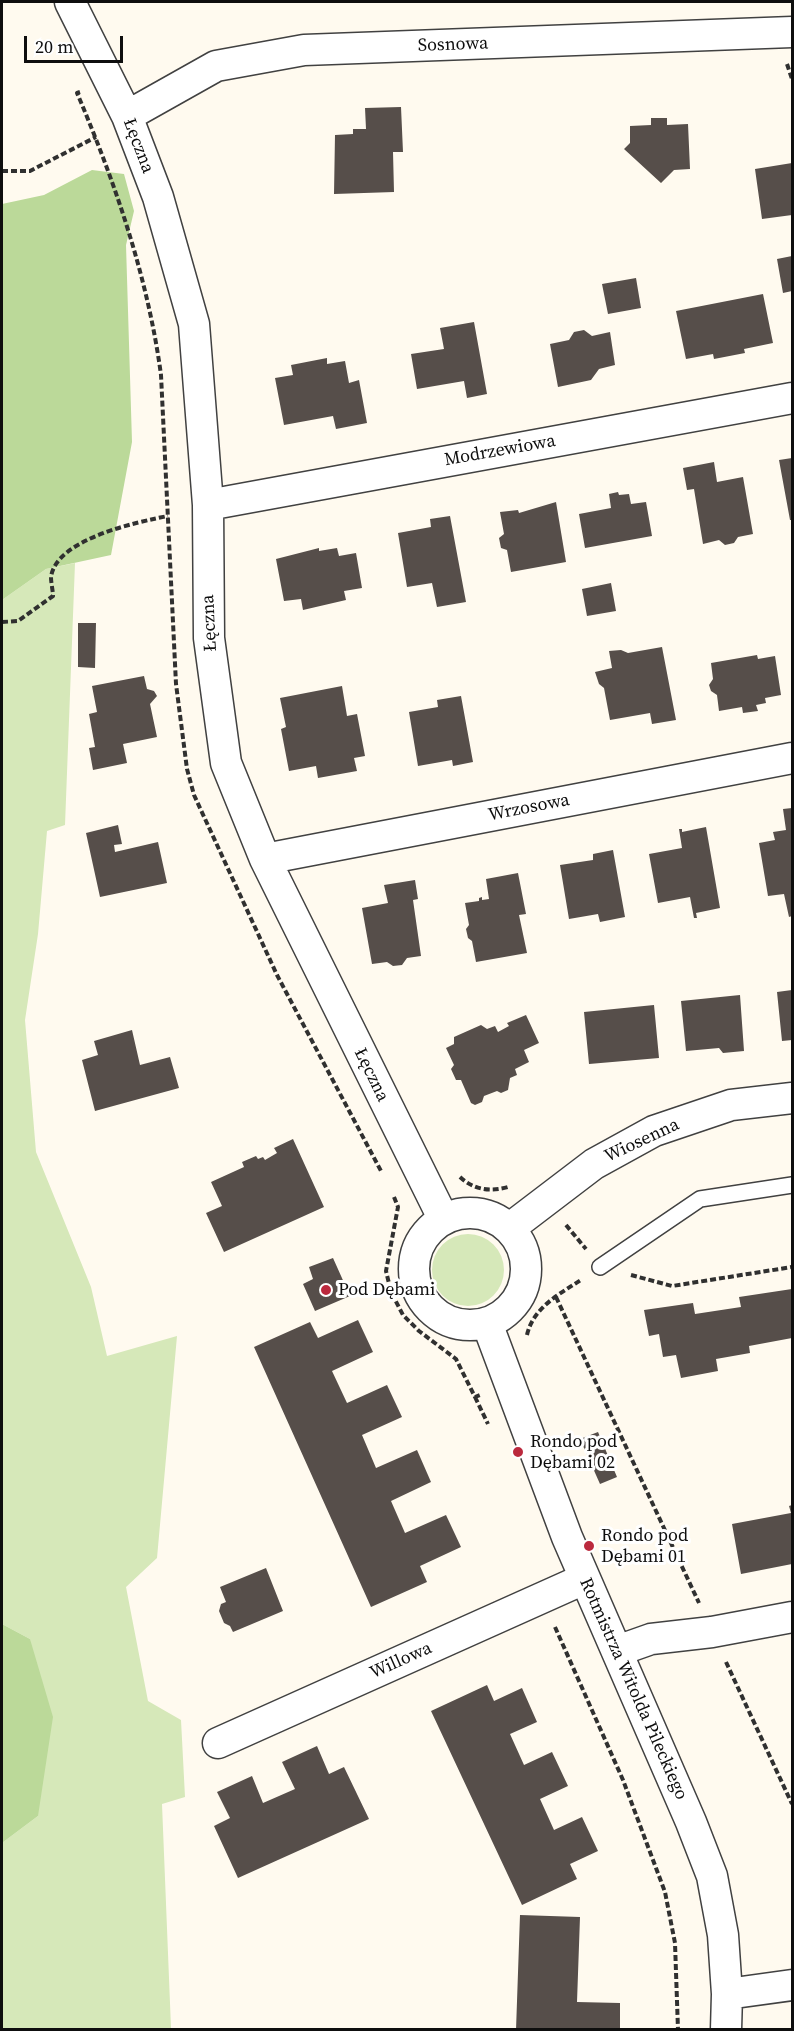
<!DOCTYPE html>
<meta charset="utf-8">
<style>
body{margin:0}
#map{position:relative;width:794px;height:2031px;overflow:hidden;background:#fffaef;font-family:"Source Serif 4",serif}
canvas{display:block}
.frame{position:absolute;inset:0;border:3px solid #0e0e0e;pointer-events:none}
.scale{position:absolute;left:24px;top:36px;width:99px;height:27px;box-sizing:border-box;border:3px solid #0e0e0e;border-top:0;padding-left:8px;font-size:18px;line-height:21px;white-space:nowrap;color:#0e0e0e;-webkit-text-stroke:4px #fff;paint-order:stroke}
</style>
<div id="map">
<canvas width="794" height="2031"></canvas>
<div class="frame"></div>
<div class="scale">20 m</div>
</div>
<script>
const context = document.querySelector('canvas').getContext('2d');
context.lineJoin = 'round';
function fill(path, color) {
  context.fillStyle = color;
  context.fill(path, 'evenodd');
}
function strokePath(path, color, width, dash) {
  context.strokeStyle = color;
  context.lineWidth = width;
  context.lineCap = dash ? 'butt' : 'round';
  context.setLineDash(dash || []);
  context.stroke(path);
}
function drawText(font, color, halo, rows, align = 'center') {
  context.font = font + ' "Source Serif 4",serif';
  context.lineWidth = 6;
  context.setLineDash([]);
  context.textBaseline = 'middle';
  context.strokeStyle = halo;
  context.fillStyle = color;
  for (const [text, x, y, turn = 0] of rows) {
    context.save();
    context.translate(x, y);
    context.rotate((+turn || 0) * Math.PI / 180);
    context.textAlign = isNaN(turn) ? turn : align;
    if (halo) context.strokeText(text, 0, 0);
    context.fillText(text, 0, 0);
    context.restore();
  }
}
const green = new Path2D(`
 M75,563L65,825L47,831L38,934L25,1020L36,1152L91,1287L107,1356L177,1336L157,1558L126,1587L148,1701L181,1720L185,1797L162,1804L171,2028L168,2030L2,2029V1843L38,1816L30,1639L2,1624V600L46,569Z
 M432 1270a36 36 0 1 1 72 0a36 36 0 1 1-72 0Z`);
const forest = new Path2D(`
 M92,170L124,174L134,211L126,245L132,442L111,555L46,569L2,600V204L44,195Z
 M2,1624L30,1639L53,1717L38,1816L2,1843Z`);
const building = new Path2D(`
 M401,107L403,152H393L394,192L334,194L335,135L353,134V129H366L365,108Z
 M651,118H667V125L688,124L690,169L674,170L661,183L624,149L630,143V126L651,125Z
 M792,163V215L762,219L755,169Z
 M792,256V291L783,293L777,259Z
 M636,278L641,308L608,314L602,284Z
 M763,294L773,343L744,349L745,353L714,359L713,354L686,359L676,311Z
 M474,322L487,394L467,398L464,381L417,389L411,354L444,349L440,328Z
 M584,330L592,336L610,332L615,365L599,369L591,380L558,387L550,344L569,340L574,332Z
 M327,358V364L345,361L349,383L359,380L367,423L336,429L333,416L284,425L275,378L293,375L291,365Z
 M792,458V520H790L779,460Z
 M714,462L717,482L743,477L753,534L738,537L734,543L725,545L719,540L703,544L694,489L687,490L683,468Z
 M618,492L619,495L629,494L631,504L646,502L652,536L585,548L579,514L611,508L609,494Z
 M556,502L566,562L511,572L507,550L501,548L499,538L504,534L500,512L518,510L519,513Z
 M450,516L466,602L437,607L432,583L407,587L398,533L431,527L430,519Z
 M319,548V551L337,548L339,556L356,553L362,588L344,591L346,600L303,610L301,599L284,601L276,559Z
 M611,583L616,611L587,616L582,589Z
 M78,623H96L95,668L78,667Z
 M662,647L676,720L652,724L650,713L610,720L604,688L599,684L595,672L612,668L609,651L621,650L628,653Z
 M757,655L758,659L775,656L781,695L765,698L766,703L756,705L758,711L743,713L742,707L719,711L717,695L711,691L709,685L713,679L711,663Z
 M144,676L147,689L154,691L157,696L150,704L157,737L123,744L127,763L93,770L89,748L95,747L89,714L97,712L92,686Z
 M342,686L347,716L357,714L365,756L354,758L357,771L318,778L316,766L289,771L281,729L286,727L280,698Z
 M461,696L473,762L453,766L452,760L418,766L409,712L438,707L437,700Z
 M792,808V916L789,917L784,894L768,896L759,843L775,840L773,832L786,830L783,809Z
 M118,825L122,844L114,845L115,852L158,842L167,883L100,897L86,833Z
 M706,827L720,908L696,913L697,918H694L690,897L658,903L649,854L682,848L679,829H682V832Z
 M613,850L625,917L600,922L598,914L569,919L560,865L593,860V854Z
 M518,873L526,914L519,915L527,953L476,962L472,941L468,938L466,929L469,925L465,903L479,901V898L482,897V900L489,899L486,879Z
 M415,880L418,899L413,900L421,956L407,958L402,965L393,966L387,962L372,964L362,908L388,903L384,885Z
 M792,990V1040L782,1041L777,992Z
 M740,995L744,1051L723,1053L719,1048L686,1051L681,1001Z
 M654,1005L659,1058L589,1064L584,1012Z
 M526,1015L539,1043L524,1050L529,1062L515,1069L517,1075L510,1078L508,1090L501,1093L497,1091L484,1096L482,1102L475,1105L471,1103L461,1080H456L451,1069L454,1065L446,1048L454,1044V1037L481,1025L487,1029L495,1026L498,1032L509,1026L507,1023Z
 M132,1030L140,1065L170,1057L179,1088L95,1111L82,1060L98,1055L94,1041Z
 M293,1139L324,1207L224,1252L206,1213L222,1206L211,1182L244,1167L242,1162L256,1156L258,1159L263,1157L265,1160L277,1153L274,1148Z
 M333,1258L350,1296L315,1311L303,1284L313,1279L309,1267Z
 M792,1289V1338L749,1346L750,1353L716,1359L718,1371L681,1378L676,1355L663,1357L659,1334L649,1336L644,1310L693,1303L695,1314L741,1307L739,1297Z
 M358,1320L373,1352L332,1371L347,1403L387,1385L402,1417L362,1435L376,1468L417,1450L431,1482L391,1501L405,1533L446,1515L461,1547L420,1566L427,1582L371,1607L254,1347L310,1322L318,1338Z
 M598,1432L617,1477L600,1484L580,1439Z
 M792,1505V1564L741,1574L732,1524L791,1513L789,1506Z
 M266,1568L283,1611L233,1632L230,1626L224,1623L219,1611L221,1604L226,1602L220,1587Z
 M487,1685L494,1701L522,1688L537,1722L510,1734L524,1765L552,1752L568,1786L540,1799L554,1830L582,1817L598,1851L570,1864L577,1879L522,1905L431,1711Z
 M317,1746L329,1774L344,1767L369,1819L238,1878L214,1826L230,1818L217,1792L252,1776L263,1803L295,1789L282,1762Z
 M520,1915L580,1917L577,2002L620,2003V2030H516Z`);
const path = new Path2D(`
 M787,64L792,79
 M80,92L77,93C115,182 148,278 161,375L176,684L187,769L194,795L277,975L381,1171
 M2,171H30L96,137
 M2,622L18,621L53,596C53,591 51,583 51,577C56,539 137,522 168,516
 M460,1177C474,1190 490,1192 508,1187
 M394,1197L398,1207L386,1271L391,1292L403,1315L419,1331L456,1359L475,1397L480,1395
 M566,1225L586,1249
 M631,1275L672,1286L792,1267
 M556,1297L699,1603
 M527,1335C533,1308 559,1294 581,1280
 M475,1397L488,1424
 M555,1627L623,1780L665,1892L675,1943L678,2030
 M726,1662L792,1804`);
const service = new Path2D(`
 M600,1267L700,1199L792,1185`);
const minor = new Path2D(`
 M70,2L127,116L158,197L194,324L208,505L209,638L226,763L265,859L443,1218
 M127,116L216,66L304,50L792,32
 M208,505L792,398
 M265,859L792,758
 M414 1269a56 56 0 1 1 112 0a56 56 0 1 1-112 0Z
 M510,1228L594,1164L654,1131L731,1105L792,1098
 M487,1323L567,1537L691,1822L712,1876L723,1935L727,1994L726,2030
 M617,1651L651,1639L712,1632L792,1617
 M218,1743L584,1579
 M727,1994L792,1985`);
const markers = [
 [326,1290,6,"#bb293d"],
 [518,1452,6,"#bb293d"],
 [589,1546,6,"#bb293d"]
];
const streetNames = [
 ["Sosnowa",453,45,-2],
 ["Łęczna",138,146,69],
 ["Modrzewiowa",500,451,-10],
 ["Łęczna",210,623,-93],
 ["Wrzosowa",529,808,-11],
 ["Łęczna",371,1075,64],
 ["Wiosenna",642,1141,-25],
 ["Willowa",401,1661,-24],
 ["Rotmistrza Witolda Pileckiego",633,1689,66]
];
const poiNames = [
 ["Pod Dębami",338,1290],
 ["Rondo pod",530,1442],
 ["Dębami 02",530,1463],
 ["Rondo pod",601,1536],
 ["Dębami 01",601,1557]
];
fill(green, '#d6e8b9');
fill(forest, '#bbd999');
fill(building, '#564e4a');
strokePath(service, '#414141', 18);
strokePath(minor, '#414141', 33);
strokePath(path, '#303030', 4, [6, 3]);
strokePath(service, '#fff', 15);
strokePath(minor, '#fff', 30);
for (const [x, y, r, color] of markers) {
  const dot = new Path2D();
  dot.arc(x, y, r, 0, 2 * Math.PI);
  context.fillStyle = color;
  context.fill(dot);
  strokePath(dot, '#fff', 2);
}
drawText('18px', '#0e0e0e', '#fff', streetNames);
drawText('18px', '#0e0e0e', '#fff', poiNames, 'left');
</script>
